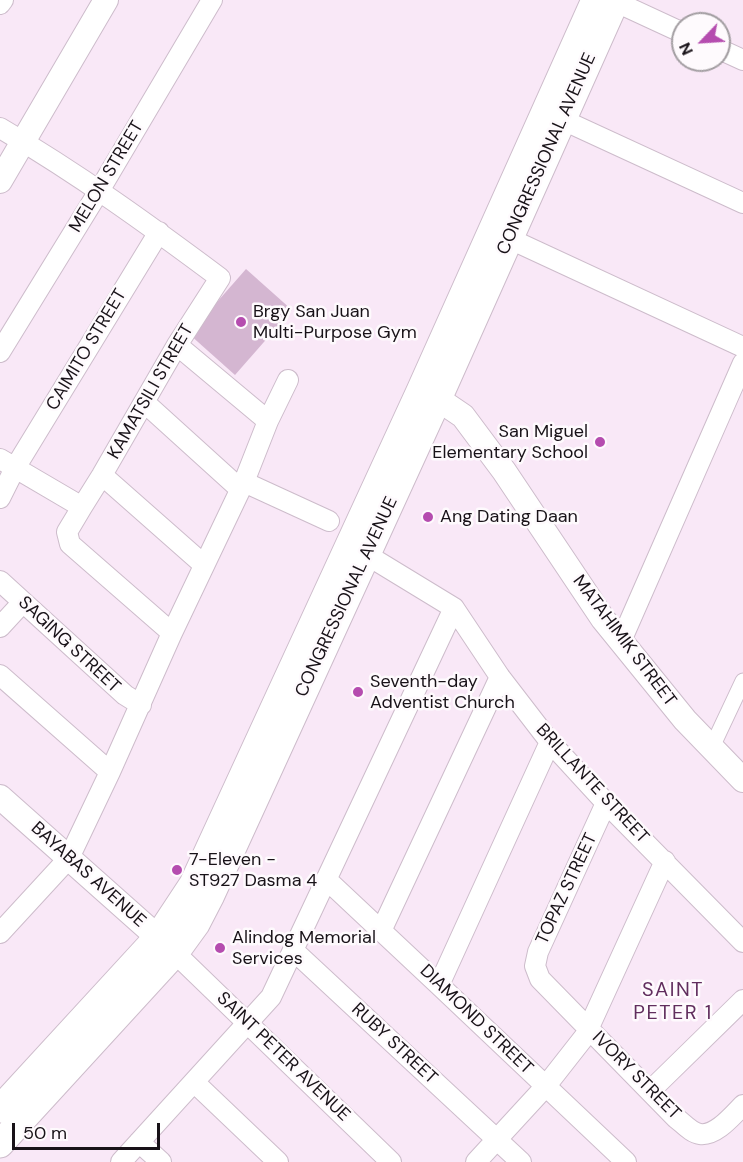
<!DOCTYPE html>
<style>
body{margin:0}
#map{position:relative;width:743px;height:1162px;overflow:hidden;background:#f9e8f7;font-family:"DM Sans",sans-serif}
canvas{display:block}
.north{position:absolute;left:671px;top:12px;width:60px;height:60px;box-sizing:border-box;background:#fefafd;border:2px solid #a29da1;border-radius:50%;rotate:245deg;font-size:16px;font-weight:700;line-height:24px;text-align:center;color:#181218}
.north::after{content:'';display:block;margin:auto;width:21px;height:27px;background:#b54caf;clip-path:polygon(50% 0,100% 100%,50% 72%,0 100%)}
.scale{position:absolute;left:12px;top:1123px;width:148px;height:27px;box-sizing:border-box;border:3px solid #181218;border-top:0;padding-left:8px;font-size:18px;line-height:21px;white-space:nowrap;color:#181218;-webkit-text-stroke:4px #fefafd;paint-order:stroke}
</style>
<div id="map">
<canvas width="743" height="1162"></canvas>
<div class="north">N</div>
<div class="scale">50 m</div>
</div>
<script>
const context = document.querySelector('canvas').getContext('2d');
context.lineJoin = 'round';
function fill(path, color) {
  context.fillStyle = color;
  context.fill(path, 'evenodd');
}
function strokePath(path, color, width, dash) {
  context.strokeStyle = color;
  context.lineWidth = width;
  context.lineCap = dash ? 'butt' : 'round';
  context.setLineDash(dash || []);
  context.stroke(path);
}
function drawText(font, color, halo, rows, align = 'center') {
  context.font = font + ' "DM Sans",sans-serif';
  context.lineWidth = 5;
  context.setLineDash([]);
  context.textBaseline = 'middle';
  context.strokeStyle = halo;
  context.fillStyle = color;
  for (const [text, x, y, turn = 0] of rows) {
    context.save();
    context.translate(x, y);
    context.rotate((+turn || 0) * Math.PI / 180);
    context.textAlign = isNaN(turn) ? turn : align;
    if (halo) context.strokeText(text, 0, 0);
    context.fillText(text, 0, 0);
    context.restore();
  }
}
const green = new Path2D(`
 M246,269L292,310L235,375L189,334Z`);
const pedestrian = new Path2D(`
 M712,747L743,681`);
const minor = new Path2D(`
 M616,2L683,33
 M0,4L3,0
 M719,49L743,60
 M563,120L743,203
 M0,128C77,173 149,225 220,278L177,345L102,475L82,507L67,532L70,544L172,633
 M510,239L743,347
 M177,345L268,421
 M0,352L99,191L212,0
 M144,402L240,489
 M0,459L82,507
 M102,475L204,565
 M244,482L329,521
 M0,498L15,468L159,232
 M367,555L454,608L500,677L550,742L606,803L743,942
 M0,581L125,695L141,705
 M0,627L23,602
 M621,641L743,363
 M0,675L110,772
 M606,803L538,952L535,966L540,979L676,1118C683,1123 691,1133 700,1134C716,1136 732,1116 743,1105
 M326,879L439,985L626,1162
 M381,931L500,677
 M0,933L69,858L110,772L172,633L244,482L268,421L288,380
 M293,950L521,1162
 M175,953L391,1162
 M439,985L550,742
 M194,1082L278,1162
 M650,1091L743,1000
 M139,1142L161,1162
 M121,1162L271,997L454,608
 M476,1162L545,1087L585,1036L665,861`);
const tertiary = new Path2D(`
 M0,181L106,0
 M422,392L438,399L463,416L504,471L603,619L685,720L743,780
 M0,797L171,949`);
const secondary = new Path2D(`
 M0,1109L158,937L193,884L420,391L595,0
 M0,1144L175,953L196,924L211,895L438,399L616,0`);
const markers = [
 [241,322,6,"#b54caf"],
 [600,442,6,"#b54caf"],
 [428,517,6,"#b54caf"],
 [358,692,6,"#b54caf"],
 [177,870,6,"#b54caf"],
 [220,948,6,"#b54caf"]
];
const streetNames = [
 ["CONGRESSIONAL AVENUE",547,154,-66],
 ["MELON STREET",107,177,-59],
 ["CAIMITO STREET",87,350,-59],
 ["KAMATSILI STREET",151,392,-60],
 ["CONGRESSIONAL AVENUE",347,597,-65],
 ["MATAHIMIK STREET",624,641,53],
 ["SAGING STREET",69,645,43],
 ["BRILLANTE STREET",592,784,47],
 ["BAYABAS AVENUE",88,875,42],
 ["TOPAZ STREET",567,889,-65],
 ["DIAMOND STREET",476,1020,44],
 ["RUBY STREET",394,1044,43],
 ["SAINT PETER AVENUE",283,1057,44],
 ["IVORY STREET",636,1076,45]
];
const poiNames = [
 ["Brgy San Juan",253,312],
 ["Multi-Purpose Gym",253,333],
 ["San Miguel",588,432,"right"],
 ["Elementary School",588,453,"right"],
 ["Ang Dating Daan",440,517],
 ["Seventh-day",370,682],
 ["Adventist Church",370,703],
 ["7-Eleven -",189,860],
 ["ST927 Dasma 4",189,881],
 ["Alindog Memorial",232,938],
 ["Services",232,959]
];
const neighbourhoodNames = [
 ["SAINT",673,991],
 ["PETER 1",673,1014]
];
fill(green, '#d4b6d1');
strokePath(pedestrian, '#cdbccb', 17);
strokePath(minor, '#cdbccb', 22);
strokePath(tertiary, '#cdbccb', 26);
strokePath(secondary, '#cdbccb', 29);
strokePath(pedestrian, '#fff', 15);
strokePath(minor, '#fff', 20);
strokePath(tertiary, '#fff', 24);
strokePath(secondary, '#fff', 27);
for (const [x, y, r, color] of markers) {
  const dot = new Path2D();
  dot.arc(x, y, r, 0, 2 * Math.PI);
  context.fillStyle = color;
  context.fill(dot);
  strokePath(dot, '#fefafd', 2);
}
drawText('18px', '#181218', '#fefafd', streetNames);
drawText('18px', '#181218', '#fefafd', poiNames, 'left');
context.letterSpacing = '1.5px';
drawText('20px', '#612e5e', '#fefafd', neighbourhoodNames);
context.letterSpacing = '0px';
</script>
